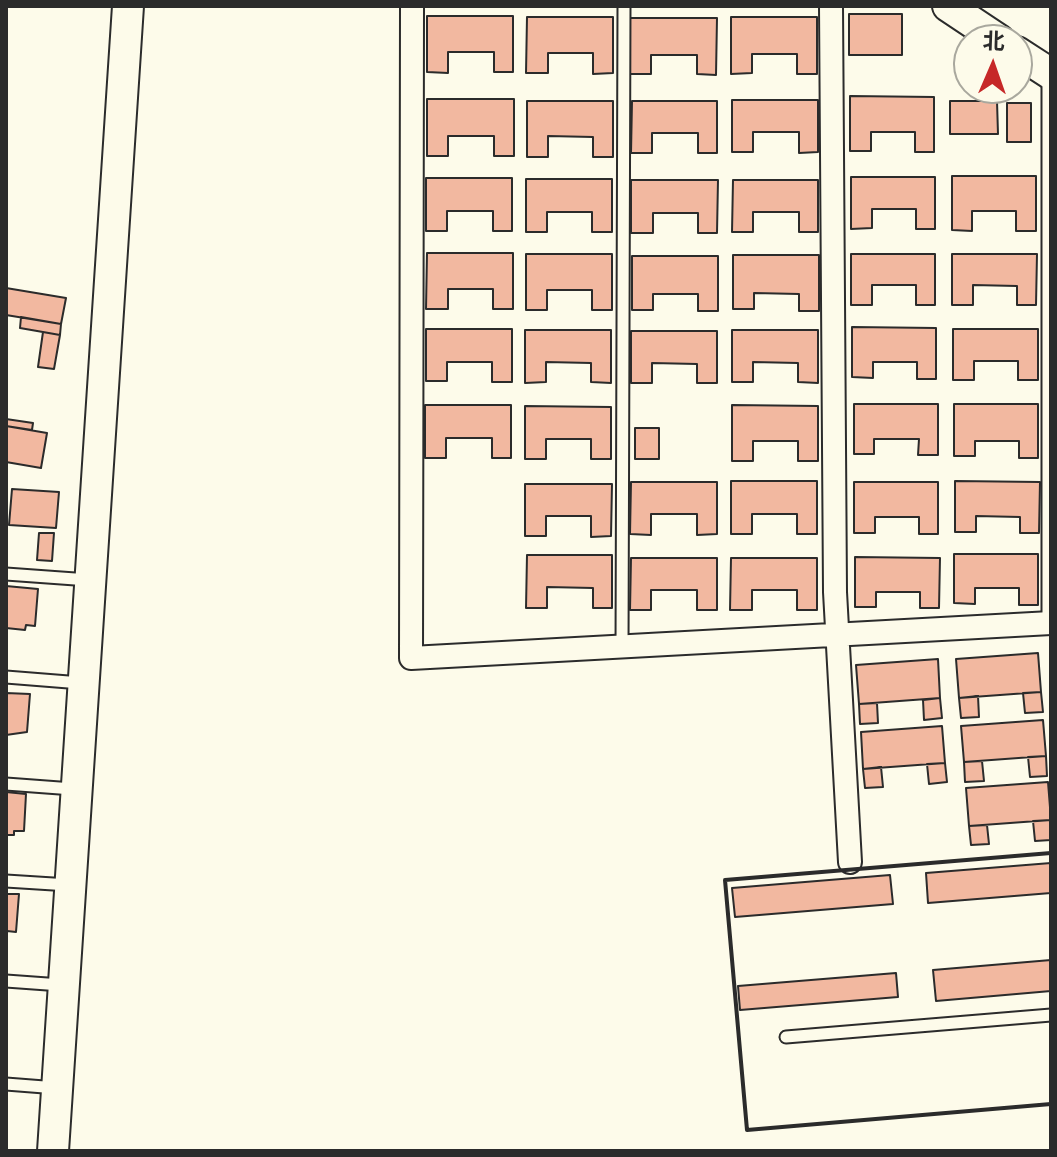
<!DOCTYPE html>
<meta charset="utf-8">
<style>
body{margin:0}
#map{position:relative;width:1057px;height:1157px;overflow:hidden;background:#fdfbea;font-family:Figtree,"Noto Sans SC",sans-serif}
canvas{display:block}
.frame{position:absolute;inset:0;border:8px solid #2b2b2b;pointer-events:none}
.north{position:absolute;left:953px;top:24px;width:80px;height:80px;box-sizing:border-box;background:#fdfbea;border:2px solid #a9a89e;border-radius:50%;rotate:2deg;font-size:22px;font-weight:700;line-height:32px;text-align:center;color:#2b2b2b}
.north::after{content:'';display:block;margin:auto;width:28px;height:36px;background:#c62828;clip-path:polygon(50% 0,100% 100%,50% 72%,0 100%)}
</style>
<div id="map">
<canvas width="1057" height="1157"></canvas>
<div class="frame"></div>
<div class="north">北</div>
</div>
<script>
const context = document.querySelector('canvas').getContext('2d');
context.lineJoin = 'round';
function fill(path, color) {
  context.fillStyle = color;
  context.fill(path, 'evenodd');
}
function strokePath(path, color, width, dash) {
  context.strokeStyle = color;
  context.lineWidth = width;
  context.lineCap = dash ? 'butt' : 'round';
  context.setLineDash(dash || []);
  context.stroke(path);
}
const building = new Path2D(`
 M849,14H902V55H849Z
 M427,16H513V72H494V52H448V73L427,72Z
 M527,17H613V73L593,74V53H548V73H526Z
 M731,17H817V74H797V54H752V73L731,74Z
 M630,18H717L716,75L697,74V55H651V74H630Z
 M850,96L934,97V152H915V132H871V151H850Z
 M427,99H514V156H494V136H448V156H427Z
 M732,100H818V152L799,153V132H753V152H732Z
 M527,101H613V157H593V137L548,136V157H527Z
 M632,101H717V153H698V133H652V153H631Z
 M950,101H997L998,134H950Z
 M1007,103H1031V142H1007Z
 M952,176H1036V231H1016V211H972V231L952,230Z
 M851,177H935V229H916V209H872V228L851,229Z
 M426,178H512V231H493V211H447V231H426Z
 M526,179H612V232H592V212H547V232H526Z
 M631,180H718L717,233H698V213H653V233H631Z
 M733,180H818V232H799V212H753V232H732Z
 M427,253H513V309H493V289H448V309H426Z
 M526,254H612V310H592V290H547V310H526Z
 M851,254H935V305H916V285H872V305H851Z
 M952,254H1037L1036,305H1017V286L973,285V305H952Z
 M733,255H819V311H799V294L754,293V309H733Z
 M632,256H718V311H698V294H653V310H632Z
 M6,288L66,298L61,324L6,315Z
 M21,317L61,324L60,335L20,328Z
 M852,327L936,328V379H917V362H873V378L852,377Z
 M426,329H512V382H492V362H447V381H426Z
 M953,329H1038V380H1018V361H974V380H953Z
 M525,330H611V383L591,382V363L546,362V382L525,383Z
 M732,330H818V383L798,382V363L753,362V382H732Z
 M631,331H717V383H697V364L652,363V383H631Z
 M43,332L60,335L54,369L38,367Z
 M854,404H938V455H918L919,439H874V454H854Z
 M954,404H1038V458H1019V441H975V456H954Z
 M425,405H511V458H492V438H446V458H425Z
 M732,405L818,406V461H798V441H753V461H732Z
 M525,406L611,407V459H591V439H546V459H525Z
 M6,419L33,423L32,430L6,426Z
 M6,426L47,433L41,468L6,462Z
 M635,428H659V459H635Z
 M731,481H817V534H797V514H752V534H731Z
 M955,481L1040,482L1039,533H1020V517L976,516V532H955Z
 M631,482H717V534L697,535V514H651V535L630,534Z
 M854,482H938V534H919V517H875V533H854Z
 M525,484H612L611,536L591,537V516H546V536H525Z
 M12,489L59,492L56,528L9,525Z
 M39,533H54L52,561L37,560Z
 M954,554H1038V605H1019V588H975V604L954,603Z
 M527,555H612V608H593V588L547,587V608H526Z
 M855,557L940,558L939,608H920V592H876V607H855Z
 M631,558H717V610H697V590H651V610H630Z
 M731,558H817V610H797V590H752V610H730Z
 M6,586L38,589L35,626L26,625L25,630L6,628Z
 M1038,653L1041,692L959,698L956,659Z
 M938,659L940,698L859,704L856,665Z
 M1041,692L1043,712L1025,713L1023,693Z
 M6,693L30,694L27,732L6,735Z
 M978,696L979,717L961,718L959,698Z
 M940,698L942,718L924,720L923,700Z
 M877,703L878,723L860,724L859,704Z
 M1043,720L1046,756L964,762L961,726Z
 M942,726L945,763L863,769L861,732Z
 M1046,756L1047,776L1030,777L1028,757Z
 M982,761L984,781L965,782L964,762Z
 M945,763L947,782L929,784L927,764Z
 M881,767L883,787L865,788L863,769Z
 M1048,782L1051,820L969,826L966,788Z
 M6,792L26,794L24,831H14V835H6Z
 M1051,820V840L1035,841L1033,821Z
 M987,825L989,844L971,845L969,826Z
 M1051,863V893L928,903L926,873Z
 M890,875L893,904L735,917L732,888Z
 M6,894H19L16,932L7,931L6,936Z
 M1051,960V991L936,1001L933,970Z
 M896,973L898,997L740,1010L738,986Z`);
const lane = new Path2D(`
 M1048,77V623
 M6,574L89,580
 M622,647L624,6
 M6,677L81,683
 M6,784L73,789
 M6,881L69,885
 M6,981L61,985
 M786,1037L1051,1015
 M6,1084L57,1088`);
const street = new Path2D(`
 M412,6L411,658L1051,623
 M831,6L835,592L850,862`);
const secondary = new Path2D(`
 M948,6L999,40
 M1017,52L1051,74
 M53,1151L128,6`);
const wall = new Path2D(`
 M1051,853L725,880L747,1130L1051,1104`);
fill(building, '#f2b8a0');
strokePath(building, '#2b2b2b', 2);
strokePath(lane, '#2b2b2b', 15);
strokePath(street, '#2b2b2b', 26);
strokePath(secondary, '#2b2b2b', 34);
strokePath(lane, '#fdfbea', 11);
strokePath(street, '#fdfbea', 22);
strokePath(secondary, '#fdfbea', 30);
strokePath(wall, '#2b2b2b', 4);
</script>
